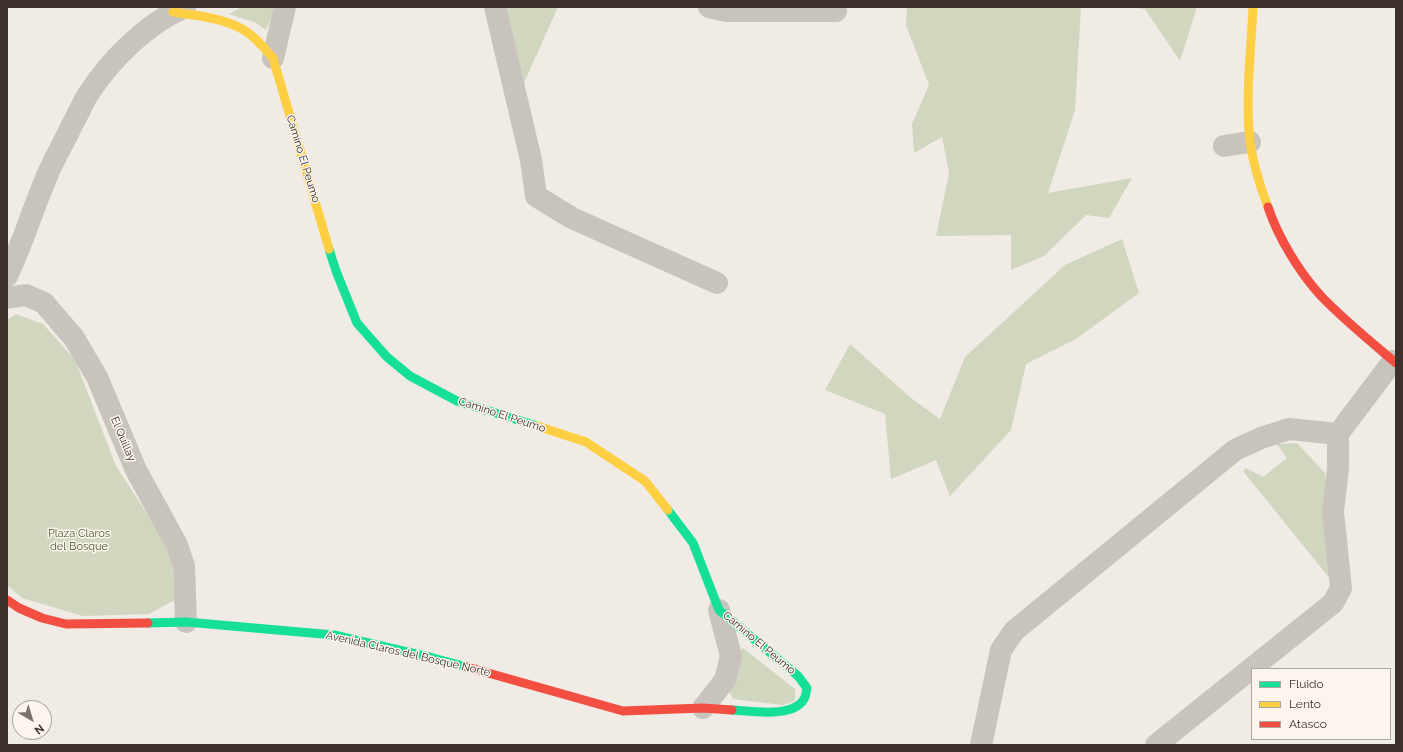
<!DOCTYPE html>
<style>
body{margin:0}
#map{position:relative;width:1403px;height:752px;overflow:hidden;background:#f0ebe5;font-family:Raleway,sans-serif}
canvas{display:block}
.frame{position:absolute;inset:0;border:8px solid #3b302b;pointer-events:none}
.legend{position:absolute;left:1251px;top:668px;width:140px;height:72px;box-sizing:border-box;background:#fbf5ee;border:1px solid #aea6a0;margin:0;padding:5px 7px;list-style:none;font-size:12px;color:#3b302b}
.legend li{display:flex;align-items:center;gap:8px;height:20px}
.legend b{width:20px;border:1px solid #aea6a0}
.north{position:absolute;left:12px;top:700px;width:40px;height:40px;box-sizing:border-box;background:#fbf5ee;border:1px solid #aea6a0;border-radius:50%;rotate:142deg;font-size:11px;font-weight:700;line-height:16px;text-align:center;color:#3b302b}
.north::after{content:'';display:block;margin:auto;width:14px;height:18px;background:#7a716c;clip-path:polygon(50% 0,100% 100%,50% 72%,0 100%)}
</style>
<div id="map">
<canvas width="1403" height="752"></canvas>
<div class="frame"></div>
<ul class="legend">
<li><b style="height:5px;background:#16e098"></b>Fluido</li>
<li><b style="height:5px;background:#ffcf43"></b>Lento</li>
<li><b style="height:5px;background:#f24e42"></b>Atasco</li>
</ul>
<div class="north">N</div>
</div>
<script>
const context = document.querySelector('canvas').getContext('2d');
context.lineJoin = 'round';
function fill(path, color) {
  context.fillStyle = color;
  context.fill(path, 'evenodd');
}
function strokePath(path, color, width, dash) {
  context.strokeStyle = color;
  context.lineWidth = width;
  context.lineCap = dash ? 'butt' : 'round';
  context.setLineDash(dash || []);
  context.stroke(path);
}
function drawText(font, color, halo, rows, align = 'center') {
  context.font = font + ' Raleway,sans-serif';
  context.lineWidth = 3;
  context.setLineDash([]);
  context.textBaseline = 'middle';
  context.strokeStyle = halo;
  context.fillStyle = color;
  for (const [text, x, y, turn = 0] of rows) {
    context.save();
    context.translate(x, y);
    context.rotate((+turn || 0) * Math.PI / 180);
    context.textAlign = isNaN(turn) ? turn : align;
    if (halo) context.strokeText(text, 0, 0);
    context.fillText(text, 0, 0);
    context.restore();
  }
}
const green = new Path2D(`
 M242,7H276L266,30L254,22L229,14Z
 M504,7H558L523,85Z
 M907,7H1081L1075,110L1048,193L1132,178L1109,218L1086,215L1044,256L1011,270V235L936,236L949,173L942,137L914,153L912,124L929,85L906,25Z
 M1128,7H1197L1180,61L1145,9Z
 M1122,239L1139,293L1076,339L1026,364L1011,430L950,496L936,460L891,479L885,414L825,390L850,344L911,398L940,419L965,357L1065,265Z
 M16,314L43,324L75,360L116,466L159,532L172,561L175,600L149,614L83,616L22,598L7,585V320Z
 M1297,443L1325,473L1331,580L1243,471L1246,468L1263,477L1287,458L1277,444Z
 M743,648L795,689V701L783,705L733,699L729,691C737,680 742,670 736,656Z`);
const street = new Path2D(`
 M495,7L531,160L536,196L572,218L717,283
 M709,7L726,11H836
 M273,58L285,7
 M1224,146L1250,142
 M7,276C24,241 34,204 50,169C57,154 65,140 72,125C77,116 82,105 87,96C110,60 147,23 185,7
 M7,298L26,295L44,303L74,338L97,377L136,470L177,545L184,566L186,622
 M703,708L725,680L731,656L719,610
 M981,745L1001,650L1014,631L1235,450L1261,438L1289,429L1338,434
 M1156,745L1333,603L1341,588L1333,512L1338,468V434L1393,361`);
const fast = new Path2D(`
 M329,249L336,271L357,323L387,357L410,376L457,401L537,426
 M668,510L693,543L719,610L798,676L807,688C806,691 806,695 805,697C796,719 751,711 732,710
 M148,623L186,622L334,635L433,658L467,667`);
const slow = new Path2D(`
 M1253,7C1251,51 1245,97 1250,142C1253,164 1260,186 1268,207
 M173,12C198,16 226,18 247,32C257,39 265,49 273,58L329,249
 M537,426L586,442L645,481L668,510`);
const jam = new Path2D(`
 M1268,207C1278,237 1299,272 1321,296C1344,320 1370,341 1396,363
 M7,600L19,608L42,618L66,624L148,623
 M467,667L623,711L703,708L732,710`);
const streetNames = [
 ["Camino El Peumo",303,159,73],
 ["Camino El Peumo",502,415,18],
 ["El Quillay",123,439,67],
 ["Camino El Peumo",759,643,40],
 ["Avenida Claros del Bosque Norte",408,654,13]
];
const parkNames = [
 ["Plaza Claros",79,534],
 ["del Bosque",79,547]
];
fill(green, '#d1d6bf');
strokePath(street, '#c9c3be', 22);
strokePath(fast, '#16e098', 9);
strokePath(slow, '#ffcf43', 9);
strokePath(jam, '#f24e42', 9);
drawText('11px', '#3b302b', '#fbf5ee', streetNames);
drawText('11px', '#4a5a2e', '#fbf5ee', parkNames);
</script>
